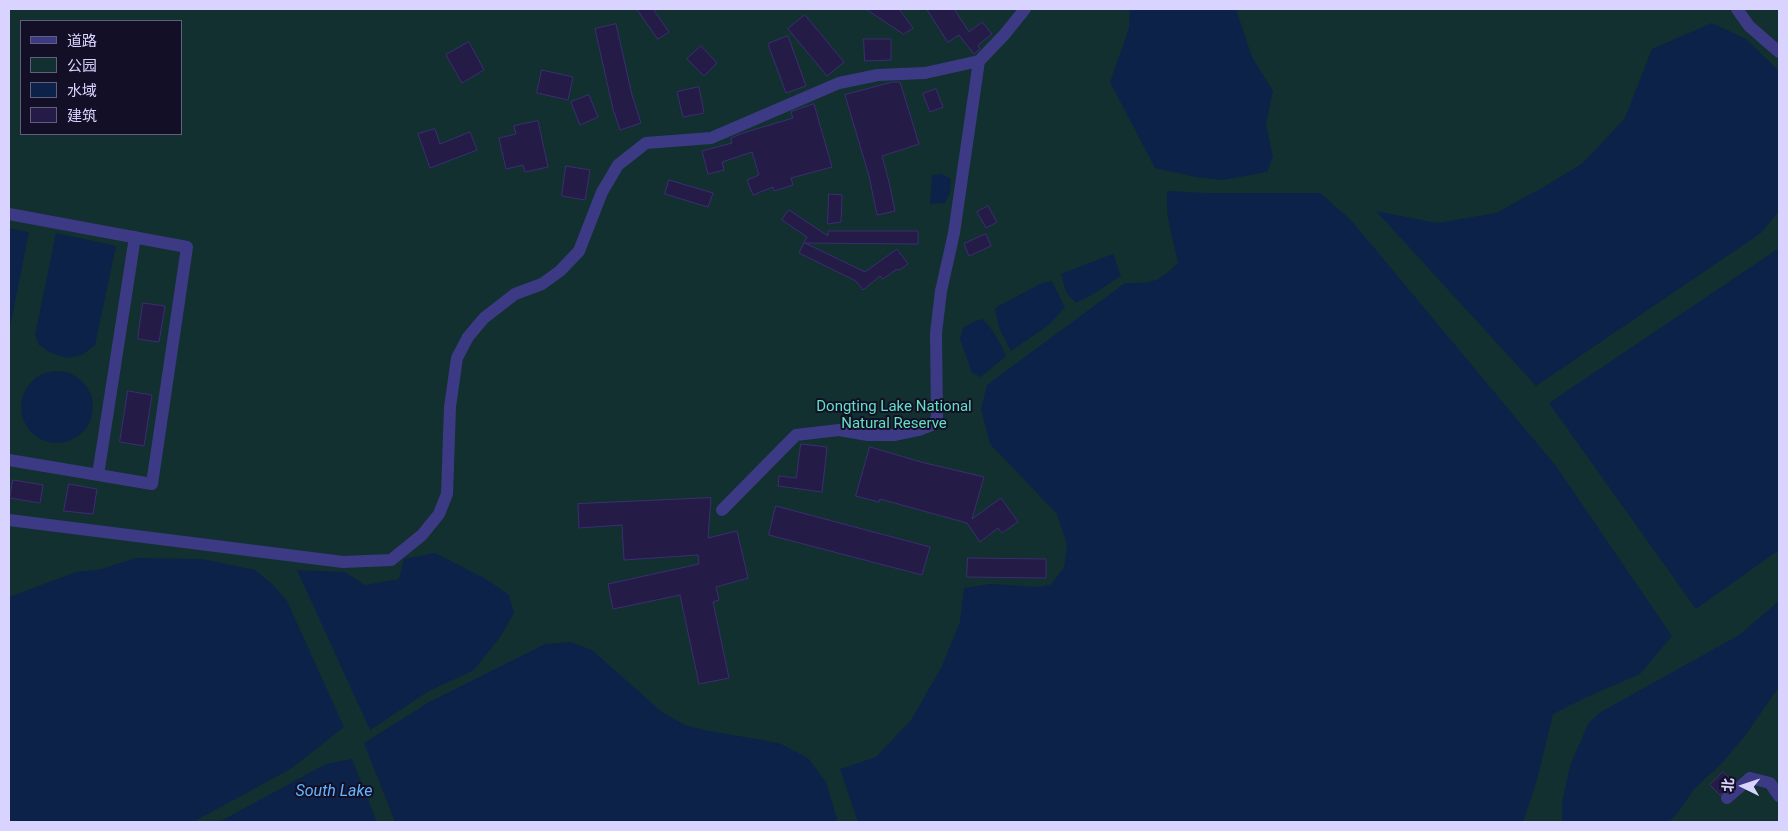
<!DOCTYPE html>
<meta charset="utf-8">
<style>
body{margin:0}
#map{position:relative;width:1788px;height:831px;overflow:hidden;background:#130f26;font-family:Roboto,"Noto Sans SC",sans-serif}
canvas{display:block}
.frame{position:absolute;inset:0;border:10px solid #d9d4ff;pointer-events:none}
.legend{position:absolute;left:20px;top:20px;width:162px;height:115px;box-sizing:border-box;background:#130f26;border:1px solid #625e7d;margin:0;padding:6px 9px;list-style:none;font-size:15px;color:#d9d4ff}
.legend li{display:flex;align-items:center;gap:10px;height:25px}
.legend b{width:25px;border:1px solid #625e7d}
.north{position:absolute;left:1718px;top:761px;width:50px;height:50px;-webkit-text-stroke:4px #130f26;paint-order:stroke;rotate:274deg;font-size:14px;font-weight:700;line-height:20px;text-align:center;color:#d9d4ff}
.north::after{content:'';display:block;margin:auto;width:18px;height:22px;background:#d9d4ff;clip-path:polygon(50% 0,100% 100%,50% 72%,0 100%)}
</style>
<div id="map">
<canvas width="1788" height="831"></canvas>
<div class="frame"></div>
<ul class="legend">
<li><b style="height:6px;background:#3d3a85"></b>道路</li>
<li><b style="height:14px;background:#12302f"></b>公园</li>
<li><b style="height:14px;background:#0c2248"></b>水域</li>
<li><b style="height:14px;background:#241b47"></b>建筑</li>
</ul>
<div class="north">北</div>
</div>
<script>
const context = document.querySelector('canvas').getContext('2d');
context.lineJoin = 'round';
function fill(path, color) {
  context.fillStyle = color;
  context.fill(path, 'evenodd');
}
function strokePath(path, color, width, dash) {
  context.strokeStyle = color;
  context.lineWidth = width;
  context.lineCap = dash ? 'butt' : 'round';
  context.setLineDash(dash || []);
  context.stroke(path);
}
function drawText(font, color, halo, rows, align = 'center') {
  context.font = font + ' Roboto,sans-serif';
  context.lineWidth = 4;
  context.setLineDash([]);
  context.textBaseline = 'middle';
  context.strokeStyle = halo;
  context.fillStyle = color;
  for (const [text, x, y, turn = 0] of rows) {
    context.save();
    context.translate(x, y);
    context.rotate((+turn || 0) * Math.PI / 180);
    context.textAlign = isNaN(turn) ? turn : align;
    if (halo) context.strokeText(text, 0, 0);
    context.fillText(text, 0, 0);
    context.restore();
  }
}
const green = new Path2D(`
 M9,9H1779V822H9ZM21,21H181V134H21Z`);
const water = new Path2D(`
 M1130,9H1236L1252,57L1273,91L1266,124L1273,157L1267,172L1222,180L1196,177L1155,168L1110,82L1129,28Z
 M1712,23L1746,39L1779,71V211L1761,233L1536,386L1376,211L1437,223L1496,213L1542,188L1583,163L1625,118L1652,49Z
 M941,174L951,179L950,193L945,203L930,204L932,175Z
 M1167,191L1206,193H1320L1351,220L1556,466L1672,636L1640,674L1589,696L1553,714L1537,780L1523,822H858L840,769L876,757L911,720L941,668L960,622L964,588L990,584L1037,587L1050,585L1064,568L1067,544L1057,514L990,444L981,409L987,385L1125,283C1154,283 1157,283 1178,263C1173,238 1165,216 1167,191Z
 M9,228L29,232L9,332Z
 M56,233L116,246L95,345L82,355L66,358L51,353L39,345L35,335Z
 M1779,248V550L1696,609L1549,403Z
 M1113,254L1121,276L1090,296L1076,303L1066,292L1061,274Z
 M1052,281L1065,307L1050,324L1011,351L999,328L995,308L1042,283Z
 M983,319C993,330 1000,342 1006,356L981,377L972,373L960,339L963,328L973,322Z
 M21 407a36 36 0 1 1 72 0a36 36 0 1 1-72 0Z
 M435,553L486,579L509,595L514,613L501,636L474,670L429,691L370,730L297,570L345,572L365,585L399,579L404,559Z
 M136,558L202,559L255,570L272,584L287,601L344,727L292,768L193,822H9V597L76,572L102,569Z
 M1779,601V687L1744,737L1721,764L1694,789L1677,814L1669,822H1562V802L1570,766L1588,724L1599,713L1739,635Z
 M570,642L592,650L662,712L685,725L704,730L779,743L808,758L826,782L838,822H395L364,743L429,702L545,644Z
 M352,759L377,822H219L326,764Z`);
const building = new Path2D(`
 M637,9H653L669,32L658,39Z
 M866,9H899L913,28L904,34Z
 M927,9H954L969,32L982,22L992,34L978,45L980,49L974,54L959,35L948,42Z
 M805,15L844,62L827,76L788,29Z
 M616,24L632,95L641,123L620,130L613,109L595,29Z
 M788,36L806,86L786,93L768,44Z
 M864,39H891V60L865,61Z
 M469,42L484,70L462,83L446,55Z
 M701,46L717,63L704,76L687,59Z
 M542,70L573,77L568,100L537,93Z
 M893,82H900L919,144L882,156L889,182L895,211L877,215L869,176L845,95Z
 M699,87L704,113L683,117L677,92Z
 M936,89L943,107L930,112L923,94Z
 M589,95L598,117L580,125L571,102Z
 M814,104L832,167L791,178L793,185L774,191L773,187L753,195L747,180L759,175L752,152L722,162L724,170L708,174L702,151L732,143L731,138L743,133L793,118L791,112Z
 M538,121L548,167L525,172L523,165L506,169L499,138L516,134L514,126Z
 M435,129L440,144L470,132L477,150L430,168L418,134Z
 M566,166L590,170L585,200L562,196Z
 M669,180L713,193L708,207L665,194Z
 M829,194L842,195L841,222L828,224Z
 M988,206L997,222L986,228L977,212Z
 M789,210L828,236V231H918V244L805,243L865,272L897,249L908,264L899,270L897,269L883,279L880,276L863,290L856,281L799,253L807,237L782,220Z
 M986,234L991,246L969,256L964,244Z
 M143,303L165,306L159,342L138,339Z
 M128,391L152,395L144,446L120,442Z
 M801,444L827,447L822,492L778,486L779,476L796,478Z
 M870,447L921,462L984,477L972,519L1001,498L1018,522L1002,533L998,528L980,542L967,523L880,499L879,502L856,496Z
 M13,480L43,485L40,503L10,498Z
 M69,484L97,489L93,514L64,511Z
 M711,498L708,538L737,531L748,578L716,587L719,600L713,602L729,678L699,684L680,595L613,609L608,584L699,564L698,555L624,560L622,525L579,528L578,504Z
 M776,506L930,547L922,575L769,535Z
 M968,558L1046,559V578L967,577Z
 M1723,772L1734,782L1720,795L1710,785Z`);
const street = new Path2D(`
 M1737,9L1749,26L1779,52
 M9,214L187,247L152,484L9,460
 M98,475L135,237
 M722,510L796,435L839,430L868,435H895L919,430L932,425L937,418L936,333L941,291L954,233L979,61
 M9,520L343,562L391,560L422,535L439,514L447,494L450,407L457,358L468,337L484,318L515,294L542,284L560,271L579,251L602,192L618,165L646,143L711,138L839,83L878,75L925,73L979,61L1004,35L1025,9
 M1727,798L1750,778L1770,783L1779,796`);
const parkNames = [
 ["Dongting Lake National",894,407],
 ["Natural Reserve",894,424]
];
const waterNames = [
 ["South Lake",334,792]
];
fill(green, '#12302f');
fill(water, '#0c2248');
fill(building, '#241b47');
strokePath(building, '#3b2d73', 1);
strokePath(street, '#3d3a85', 12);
drawText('15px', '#5fe0c0', '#130f26', parkNames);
drawText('italic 16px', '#62b6ff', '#130f26', waterNames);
</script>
